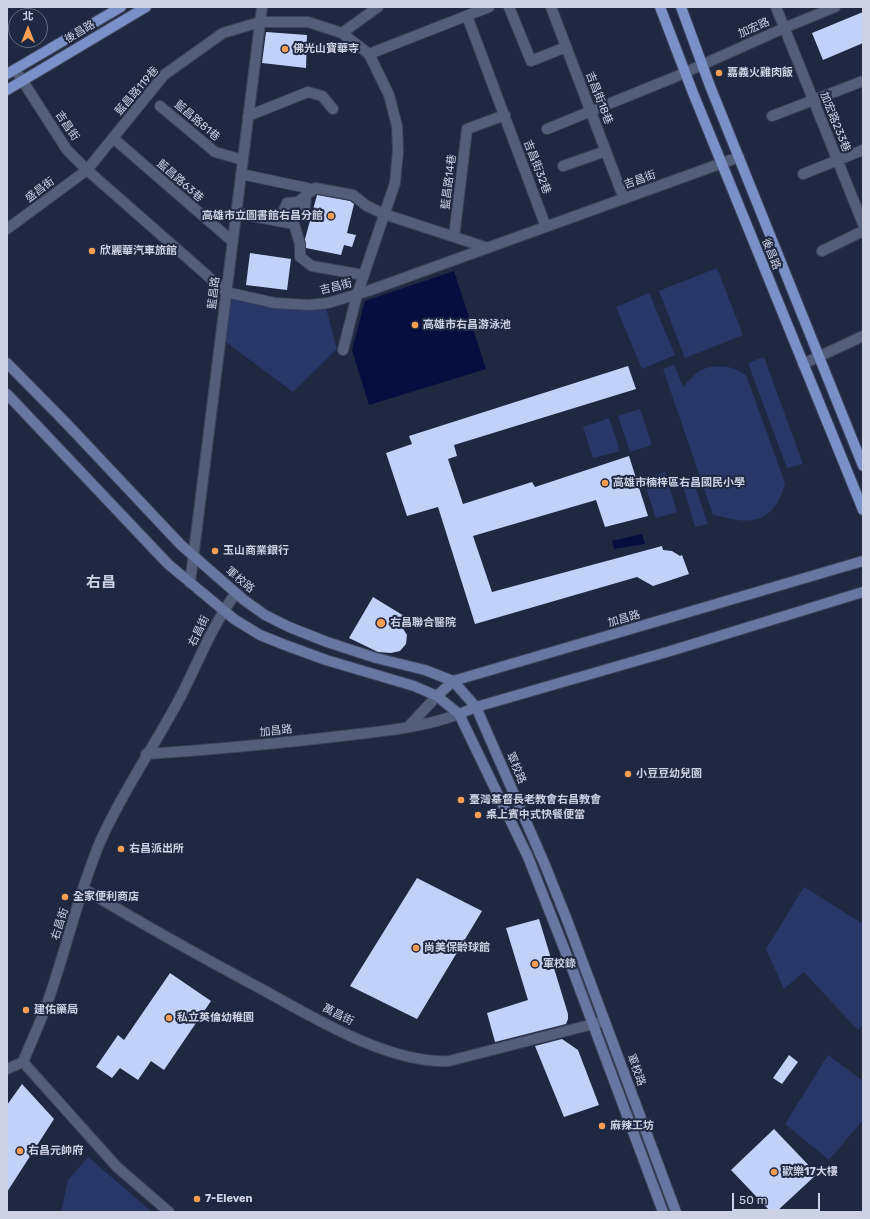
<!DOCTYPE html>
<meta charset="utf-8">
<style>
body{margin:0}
#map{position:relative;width:870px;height:1219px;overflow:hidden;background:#1f2841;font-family:Rubik,"Noto Sans TC",sans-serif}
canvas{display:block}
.frame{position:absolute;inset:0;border:8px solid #ccd2e3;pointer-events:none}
.north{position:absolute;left:8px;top:8px;width:40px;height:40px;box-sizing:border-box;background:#1f2841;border:1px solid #646c82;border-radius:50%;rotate:0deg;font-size:11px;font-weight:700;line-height:16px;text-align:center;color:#ccd2e3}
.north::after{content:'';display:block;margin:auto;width:14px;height:18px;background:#fb9e51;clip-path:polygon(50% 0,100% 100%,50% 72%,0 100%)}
.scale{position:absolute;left:732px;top:1193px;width:88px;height:18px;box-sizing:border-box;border:2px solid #ccd2e3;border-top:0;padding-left:5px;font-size:12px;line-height:14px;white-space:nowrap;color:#ccd2e3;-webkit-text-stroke:3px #1f2841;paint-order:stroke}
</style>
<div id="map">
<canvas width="870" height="1219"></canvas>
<div class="frame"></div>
<div class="north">北</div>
<div class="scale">50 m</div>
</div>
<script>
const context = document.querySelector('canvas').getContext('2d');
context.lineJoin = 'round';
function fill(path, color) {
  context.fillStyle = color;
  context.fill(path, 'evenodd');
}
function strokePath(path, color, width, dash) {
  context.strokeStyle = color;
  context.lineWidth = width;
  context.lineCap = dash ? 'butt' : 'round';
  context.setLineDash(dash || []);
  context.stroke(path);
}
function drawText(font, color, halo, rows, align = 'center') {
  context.font = font + ' Rubik,"Noto Sans TC",sans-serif';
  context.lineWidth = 4;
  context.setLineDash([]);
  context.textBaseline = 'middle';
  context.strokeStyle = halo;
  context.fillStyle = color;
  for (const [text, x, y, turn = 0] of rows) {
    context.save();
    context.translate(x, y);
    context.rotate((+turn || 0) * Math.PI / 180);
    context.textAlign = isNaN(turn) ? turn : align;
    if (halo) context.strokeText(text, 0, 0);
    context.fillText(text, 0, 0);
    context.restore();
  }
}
const green = new Path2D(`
 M717,268L743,335L685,358L659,291Z
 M649,293L675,355L642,369L616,307Z
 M230,298L274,308H326L337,349L293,392L226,342Z
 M764,357L803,464L787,468L748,363Z
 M674,365L683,387C688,382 694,374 701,370C716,363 734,366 746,375L785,483C779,508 765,524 737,520C729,519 721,516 713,515L663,369Z
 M640,409L652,445L630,452L618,416Z
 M609,418L620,451L593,458L583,427Z
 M665,472L677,512L656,518L643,479Z
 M694,483L708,524L695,527L683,486Z
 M804,887L863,924V1025L858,1030L804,972L784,989L766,949Z
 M828,1055L863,1081V1120L829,1160L785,1124Z
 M88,1157L152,1212H61L68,1180Z`);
const water = new Path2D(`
 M454,271L486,369L369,405L352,350L365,301Z
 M642,534L645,544L614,549L612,541Z`);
const building = new Path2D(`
 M863,12V43L823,60L812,33Z
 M266,32L307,35L306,68L262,63Z
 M317,195L350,201L354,204L347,233L356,235L352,247L344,245L341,255L306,248L305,239Z
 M250,253L291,259L287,290L246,285Z
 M628,366L636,389L454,445L457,456L448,459L463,504L532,482L535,487L629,456L648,516L605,527L596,500L473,536L492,592L662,546L663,550L672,551L680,556L682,555L689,574L653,586L637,577L475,624L438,507L407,516L386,453L412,444L409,436Z
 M373,597L409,619L402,627L407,635L406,644L400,651L391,653L378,652L349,638Z
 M417,878L482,911L417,1019L350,986Z
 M539,919L568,1014V1019L566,1024L495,1042L487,1013L528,1000L506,928Z
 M170,973L211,1001L164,1070L151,1061L138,1080L120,1068L112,1078L96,1067L118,1035L124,1040Z
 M562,1039L578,1050L599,1105L564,1117L535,1046Z
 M789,1055L798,1062L782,1084L773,1078Z
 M22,1084L54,1119L7,1192V1105Z
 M774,1129L817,1174L776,1212H771L731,1170Z`);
const street = new Path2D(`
 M509,7L531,61L566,47
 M551,7L624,199
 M776,7L863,224
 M467,16L546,227
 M342,33L378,7
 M369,54L489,7
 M15,69L67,150L87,170L226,292L275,303L309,305L328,303L368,291L739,157
 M160,106L215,152L243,160
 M248,116L308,92L322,96L333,109
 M772,116L863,81
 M547,129L675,77L784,28L835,7
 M113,138L232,241
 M563,166L606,151
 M241,174L307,188L304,216
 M803,174L863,150
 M236,213L294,224L300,244V257L312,266L363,275
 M285,222L283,212L287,203L298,202L315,188L353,195L367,206L384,214L488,248
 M7,229L87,170L164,75L223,33L260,22H308L342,33L369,54L389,95L397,126L398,151L395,183L357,295L343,350
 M454,237L467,129L505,115
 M822,251L863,231
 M803,364L863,336
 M190,583L262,7
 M408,727L437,696
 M146,754C209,750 271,744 333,737C375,732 419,729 459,714
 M84,889C144,925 205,959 267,992C317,1020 391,1064 449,1061L605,1021
 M23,1062C32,1040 42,1019 49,998C67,946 79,892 100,842C123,790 156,744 182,694C199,660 213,624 236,593
 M23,1062L117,1167L169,1212
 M7,1069L23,1062`);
const secondary = new Path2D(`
 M7,363L67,424L181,545L244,600L265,615L289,627L327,642L376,658L425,670L453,681L476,707L545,865L567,920L676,1212
 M7,394L168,564L234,619L260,635L285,645L326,660L414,686L437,696L459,714L528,857L573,971L663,1212
 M437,696L453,681L863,561
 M459,714L476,707L667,652L863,592`);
const primary = new Path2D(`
 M660,7L693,93L863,510
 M681,7L710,86L863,466
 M7,74L121,7
 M7,90L146,7`);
const markers = [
 [285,49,4,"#fb9e51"],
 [719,73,4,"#fb9e51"],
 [331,216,4,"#fb9e51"],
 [92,251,4,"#fb9e51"],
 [415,325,4,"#fb9e51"],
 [605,483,4,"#fb9e51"],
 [215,551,4,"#fb9e51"],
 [381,623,5,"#fb9e51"],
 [628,774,4,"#fb9e51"],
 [461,800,4,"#fb9e51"],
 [478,815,4,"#fb9e51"],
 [121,849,4,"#fb9e51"],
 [65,897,4,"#fb9e51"],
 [416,948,4,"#fb9e51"],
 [535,964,4,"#fb9e51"],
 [26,1010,4,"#fb9e51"],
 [169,1018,4,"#fb9e51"],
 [602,1126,4,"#fb9e51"],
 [20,1151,4,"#fb9e51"],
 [774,1172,4,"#fb9e51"],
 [197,1199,4,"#fb9e51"]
];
const streetNames = [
 ["加宏路",754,28,-24],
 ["後昌路",80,32,-31],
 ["藍昌路119巷",137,91,-49],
 ["吉昌街18巷",599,98,69],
 ["藍昌路81巷",197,121,40],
 ["加宏路233巷",835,122,68],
 ["吉昌街",67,126,56],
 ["吉昌街32巷",537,167,69],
 ["吉昌街",640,180,-20],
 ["藍昌路63巷",180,181,41],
 ["藍昌路14巷",449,182,-83],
 ["盛昌街",40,190,-37],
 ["後昌路",771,254,68],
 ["吉昌街",336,287,-14],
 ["藍昌路",214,293,-83],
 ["軍校路",240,580,40],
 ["加昌路",624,619,-16],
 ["右昌街",199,631,-64],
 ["加昌路",276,731,-6],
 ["軍校路",516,768,67],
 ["右昌街",60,924,-72],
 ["萬昌街",338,1015,26],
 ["軍校路",636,1070,70]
];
const poiNames = [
 ["佛光山寶華寺",293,49],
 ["嘉義火雞肉飯",727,73],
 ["高雄市立圖書館右昌分館",323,216,"right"],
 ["欣麗華汽車旅館",100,251],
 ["高雄市右昌游泳池",423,325],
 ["高雄市楠梓區右昌國民小學",613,483],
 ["玉山商業銀行",223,551],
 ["右昌聯合醫院",390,623],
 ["小豆豆幼兒園",636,774],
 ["臺灣基督長老教會右昌教會",469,800],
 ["桌上賓中式快餐便當",486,815],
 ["右昌派出所",129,849],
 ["全家便利商店",73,897],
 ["尚美保齡球館",424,948],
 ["軍校錄",543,964],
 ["建佑藥局",34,1010],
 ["私立英倫幼稚園",177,1018],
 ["麻辣工坊",610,1126],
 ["右昌元帥府",28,1151],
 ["歡樂17大樓",782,1172],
 ["7-Eleven",205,1199]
];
const districtNames = [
 ["右昌",101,583]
];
fill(green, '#283767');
fill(water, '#060e3f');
fill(building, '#c2d1f8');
strokePath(street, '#3c4258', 12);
strokePath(secondary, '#3c4258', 12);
strokePath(primary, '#3c4258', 12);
strokePath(street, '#535e7b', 10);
strokePath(secondary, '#6777a1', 10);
strokePath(primary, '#7b90c8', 10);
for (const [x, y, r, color] of markers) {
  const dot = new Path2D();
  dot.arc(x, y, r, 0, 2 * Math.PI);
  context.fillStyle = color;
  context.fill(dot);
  strokePath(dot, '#1f2841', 1.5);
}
drawText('11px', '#ccd2e3', '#1f2841', streetNames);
drawText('bold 11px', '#ccd2e3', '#1f2841', poiNames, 'left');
drawText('bold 15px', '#ccd2e3', '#1f2841', districtNames);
</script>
